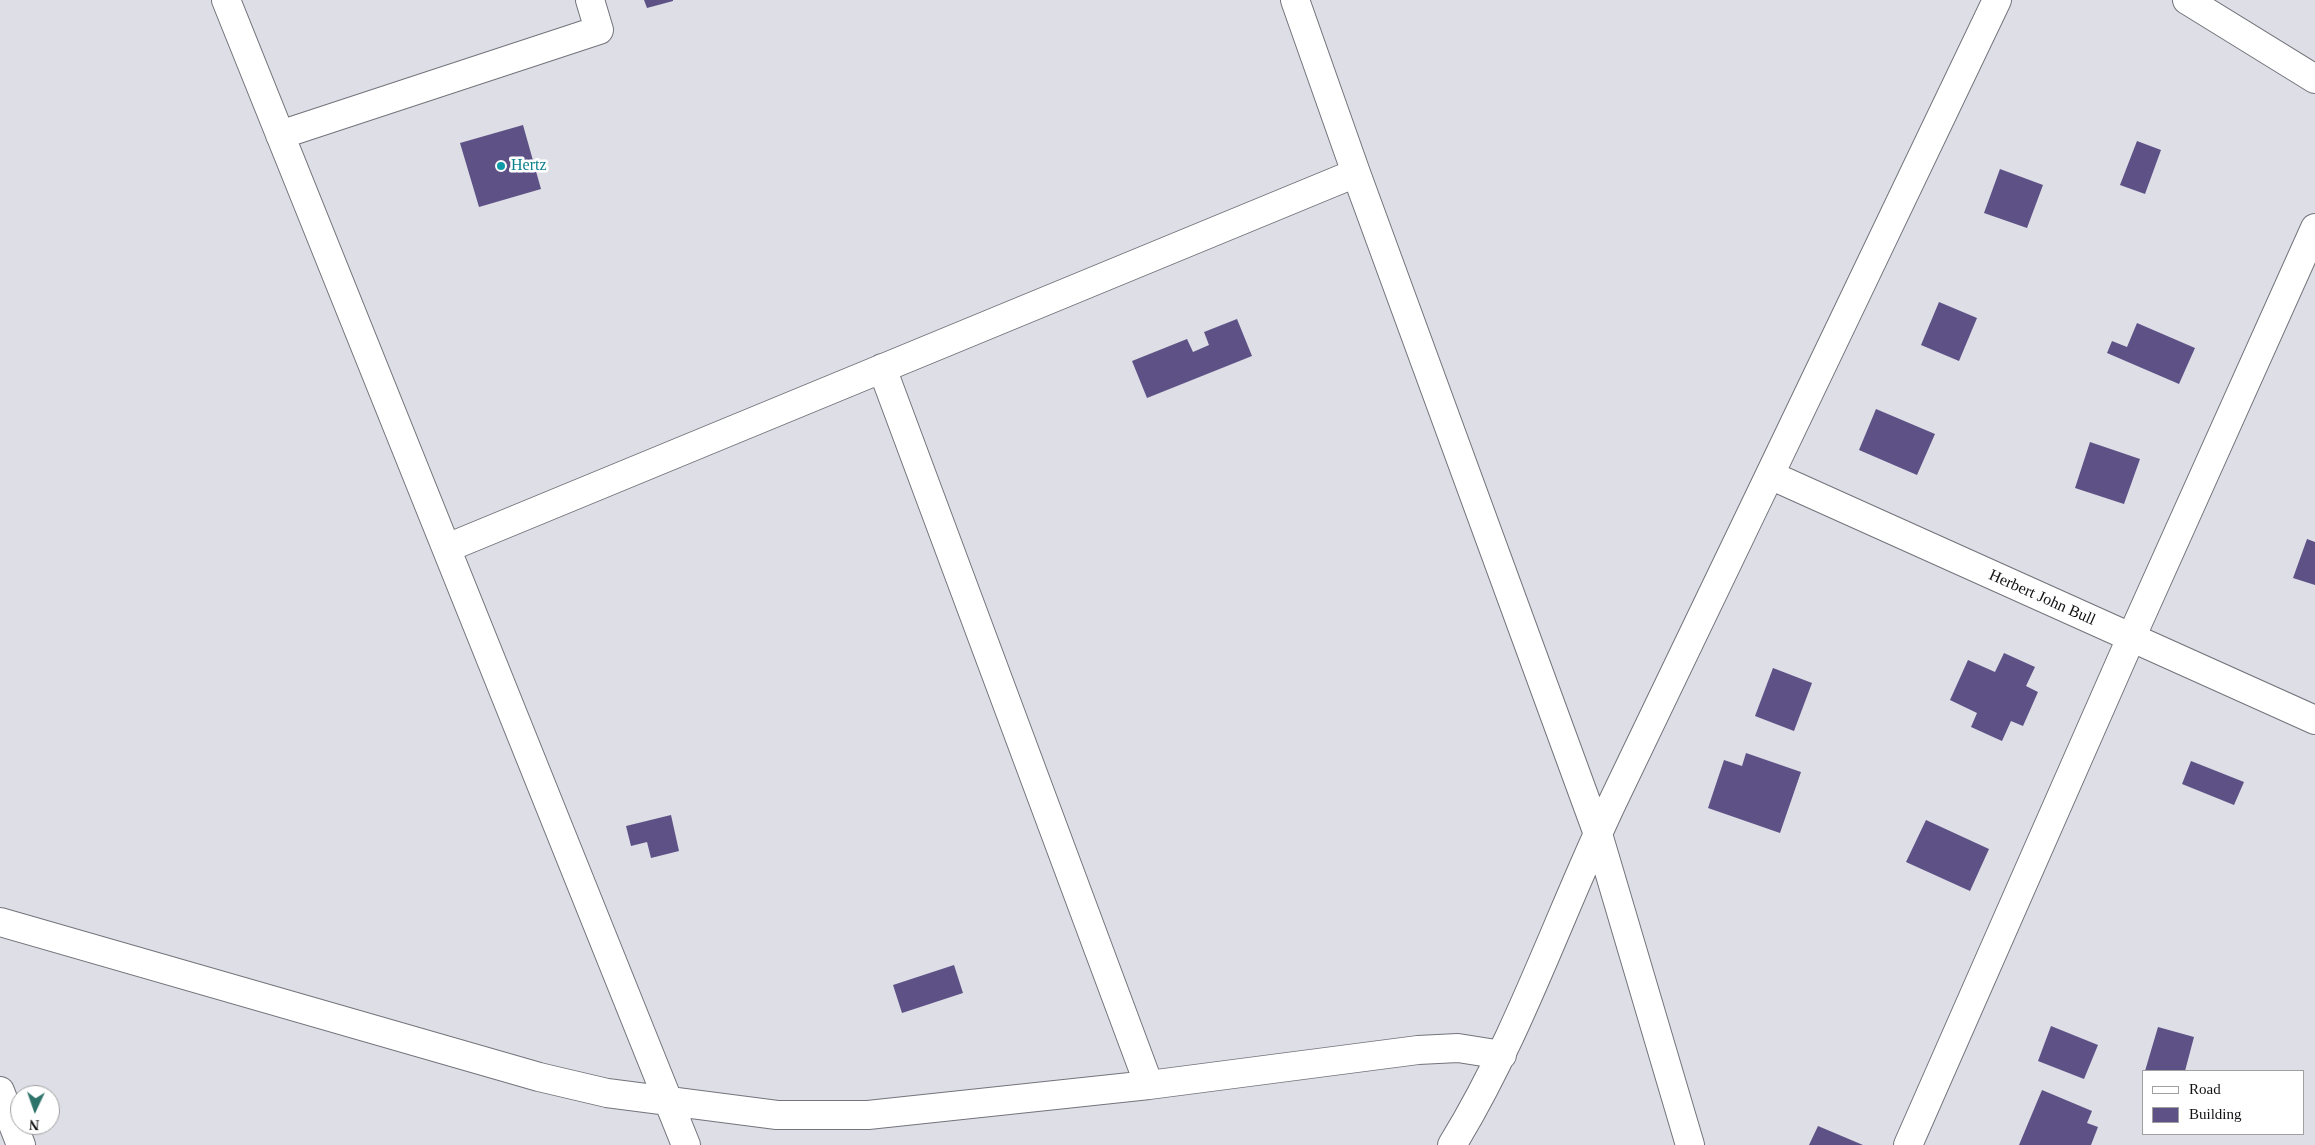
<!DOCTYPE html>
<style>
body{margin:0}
#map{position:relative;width:2315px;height:1145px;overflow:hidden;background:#dddee6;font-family:Georgia,serif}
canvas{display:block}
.legend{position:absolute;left:2142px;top:1070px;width:162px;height:65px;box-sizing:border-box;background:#fff;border:1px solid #a0a0a1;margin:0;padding:6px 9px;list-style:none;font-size:15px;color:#121215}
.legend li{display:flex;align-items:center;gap:10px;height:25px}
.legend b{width:25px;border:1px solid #a0a0a1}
.north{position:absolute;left:10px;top:1085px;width:50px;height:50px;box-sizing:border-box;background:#fff;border:1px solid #a0a0a1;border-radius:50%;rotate:183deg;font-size:14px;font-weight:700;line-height:20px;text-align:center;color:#121215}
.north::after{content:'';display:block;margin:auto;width:18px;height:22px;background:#2e746a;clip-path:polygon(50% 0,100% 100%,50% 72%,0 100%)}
</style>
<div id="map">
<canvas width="2315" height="1145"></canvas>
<ul class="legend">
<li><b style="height:6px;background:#fff"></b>Road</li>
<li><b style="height:14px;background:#5e5186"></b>Building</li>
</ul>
<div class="north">N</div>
</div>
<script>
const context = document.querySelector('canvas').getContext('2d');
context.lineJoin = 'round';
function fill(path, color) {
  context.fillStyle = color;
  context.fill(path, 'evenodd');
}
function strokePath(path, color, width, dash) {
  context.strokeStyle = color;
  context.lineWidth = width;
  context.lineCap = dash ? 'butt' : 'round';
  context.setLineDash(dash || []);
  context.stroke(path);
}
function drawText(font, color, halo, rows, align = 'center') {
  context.font = font + ' Georgia,serif';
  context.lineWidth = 5;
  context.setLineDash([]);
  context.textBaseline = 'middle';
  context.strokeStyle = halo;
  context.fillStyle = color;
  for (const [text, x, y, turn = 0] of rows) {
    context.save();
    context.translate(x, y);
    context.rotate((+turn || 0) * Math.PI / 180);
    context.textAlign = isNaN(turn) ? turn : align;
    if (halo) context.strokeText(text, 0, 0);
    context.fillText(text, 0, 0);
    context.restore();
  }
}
const building = new Path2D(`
 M644,0H673V1L647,8Z
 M523,125L541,189L479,207L460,143Z
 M2137,141L2161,150L2145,194L2120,185Z
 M2000,169L2043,185L2027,228L1984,213Z
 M1939,302L1977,318L1959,361L1921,345Z
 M1237,319L1252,356L1147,398L1132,361L1187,339L1193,352L1209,345L1204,332Z
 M2137,323L2195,348L2179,384L2107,353L2112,341L2127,347Z
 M1876,409L1935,434L1917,475L1859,450Z
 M2090,442L2140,459L2124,504L2075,488Z
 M2307,539L2315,542V585L2293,578Z
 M2004,653L2035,667L2026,686L2038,692L2023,726L2011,721L2002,741L1971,727L1977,713L1950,700L1968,660L1995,672Z
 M1773,668L1812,683L1794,731L1755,716Z
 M1746,753L1801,772L1780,833L1708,808L1724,760L1742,766Z
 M2191,761L2244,782L2234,805L2182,784Z
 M671,815L679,851L651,858L647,842L631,846L626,826Z
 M1926,820L1989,849L1970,891L1906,862Z
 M954,965L963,993L902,1013L893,985Z
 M2051,1026L2098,1045L2084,1079L2038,1061Z
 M2158,1027L2194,1037L2185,1071H2145Z
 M2042,1090L2092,1111L2087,1123L2098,1127L2091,1145H2019Z
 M1818,1126L1863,1145H1809Z`);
const minor = new Path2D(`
 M226,0L686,1145
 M1295,0L1356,173L1598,834L1690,1145
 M2187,0L2315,79
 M280,135L599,30L590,0
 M882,368L1149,1085
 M1770,475L2315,720
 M447,548L1356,173
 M0,922L539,1077L607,1093L777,1115H868L1149,1085L1418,1050L1458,1048L1502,1055
 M0,1091L21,1145
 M1452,1145C1519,1036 1559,914 1614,799C1742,533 1870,266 1997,0
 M1908,1145L2131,638L2315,228`);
const markers = [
 [501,166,5,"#0f9aa8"]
];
const cultureNames = [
 ["Hertz",511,166]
];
const streetNames = [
 ["Herbert John Bull",2042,598,24]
];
fill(building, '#5e5186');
strokePath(minor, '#73747b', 30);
strokePath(minor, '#fff', 28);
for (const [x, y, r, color] of markers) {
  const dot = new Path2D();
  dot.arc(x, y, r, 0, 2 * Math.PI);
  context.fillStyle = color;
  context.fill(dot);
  strokePath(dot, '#fff', 2);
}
drawText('16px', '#0d838f', '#fff', cultureNames, 'left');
drawText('16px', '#121215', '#fff', streetNames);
</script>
